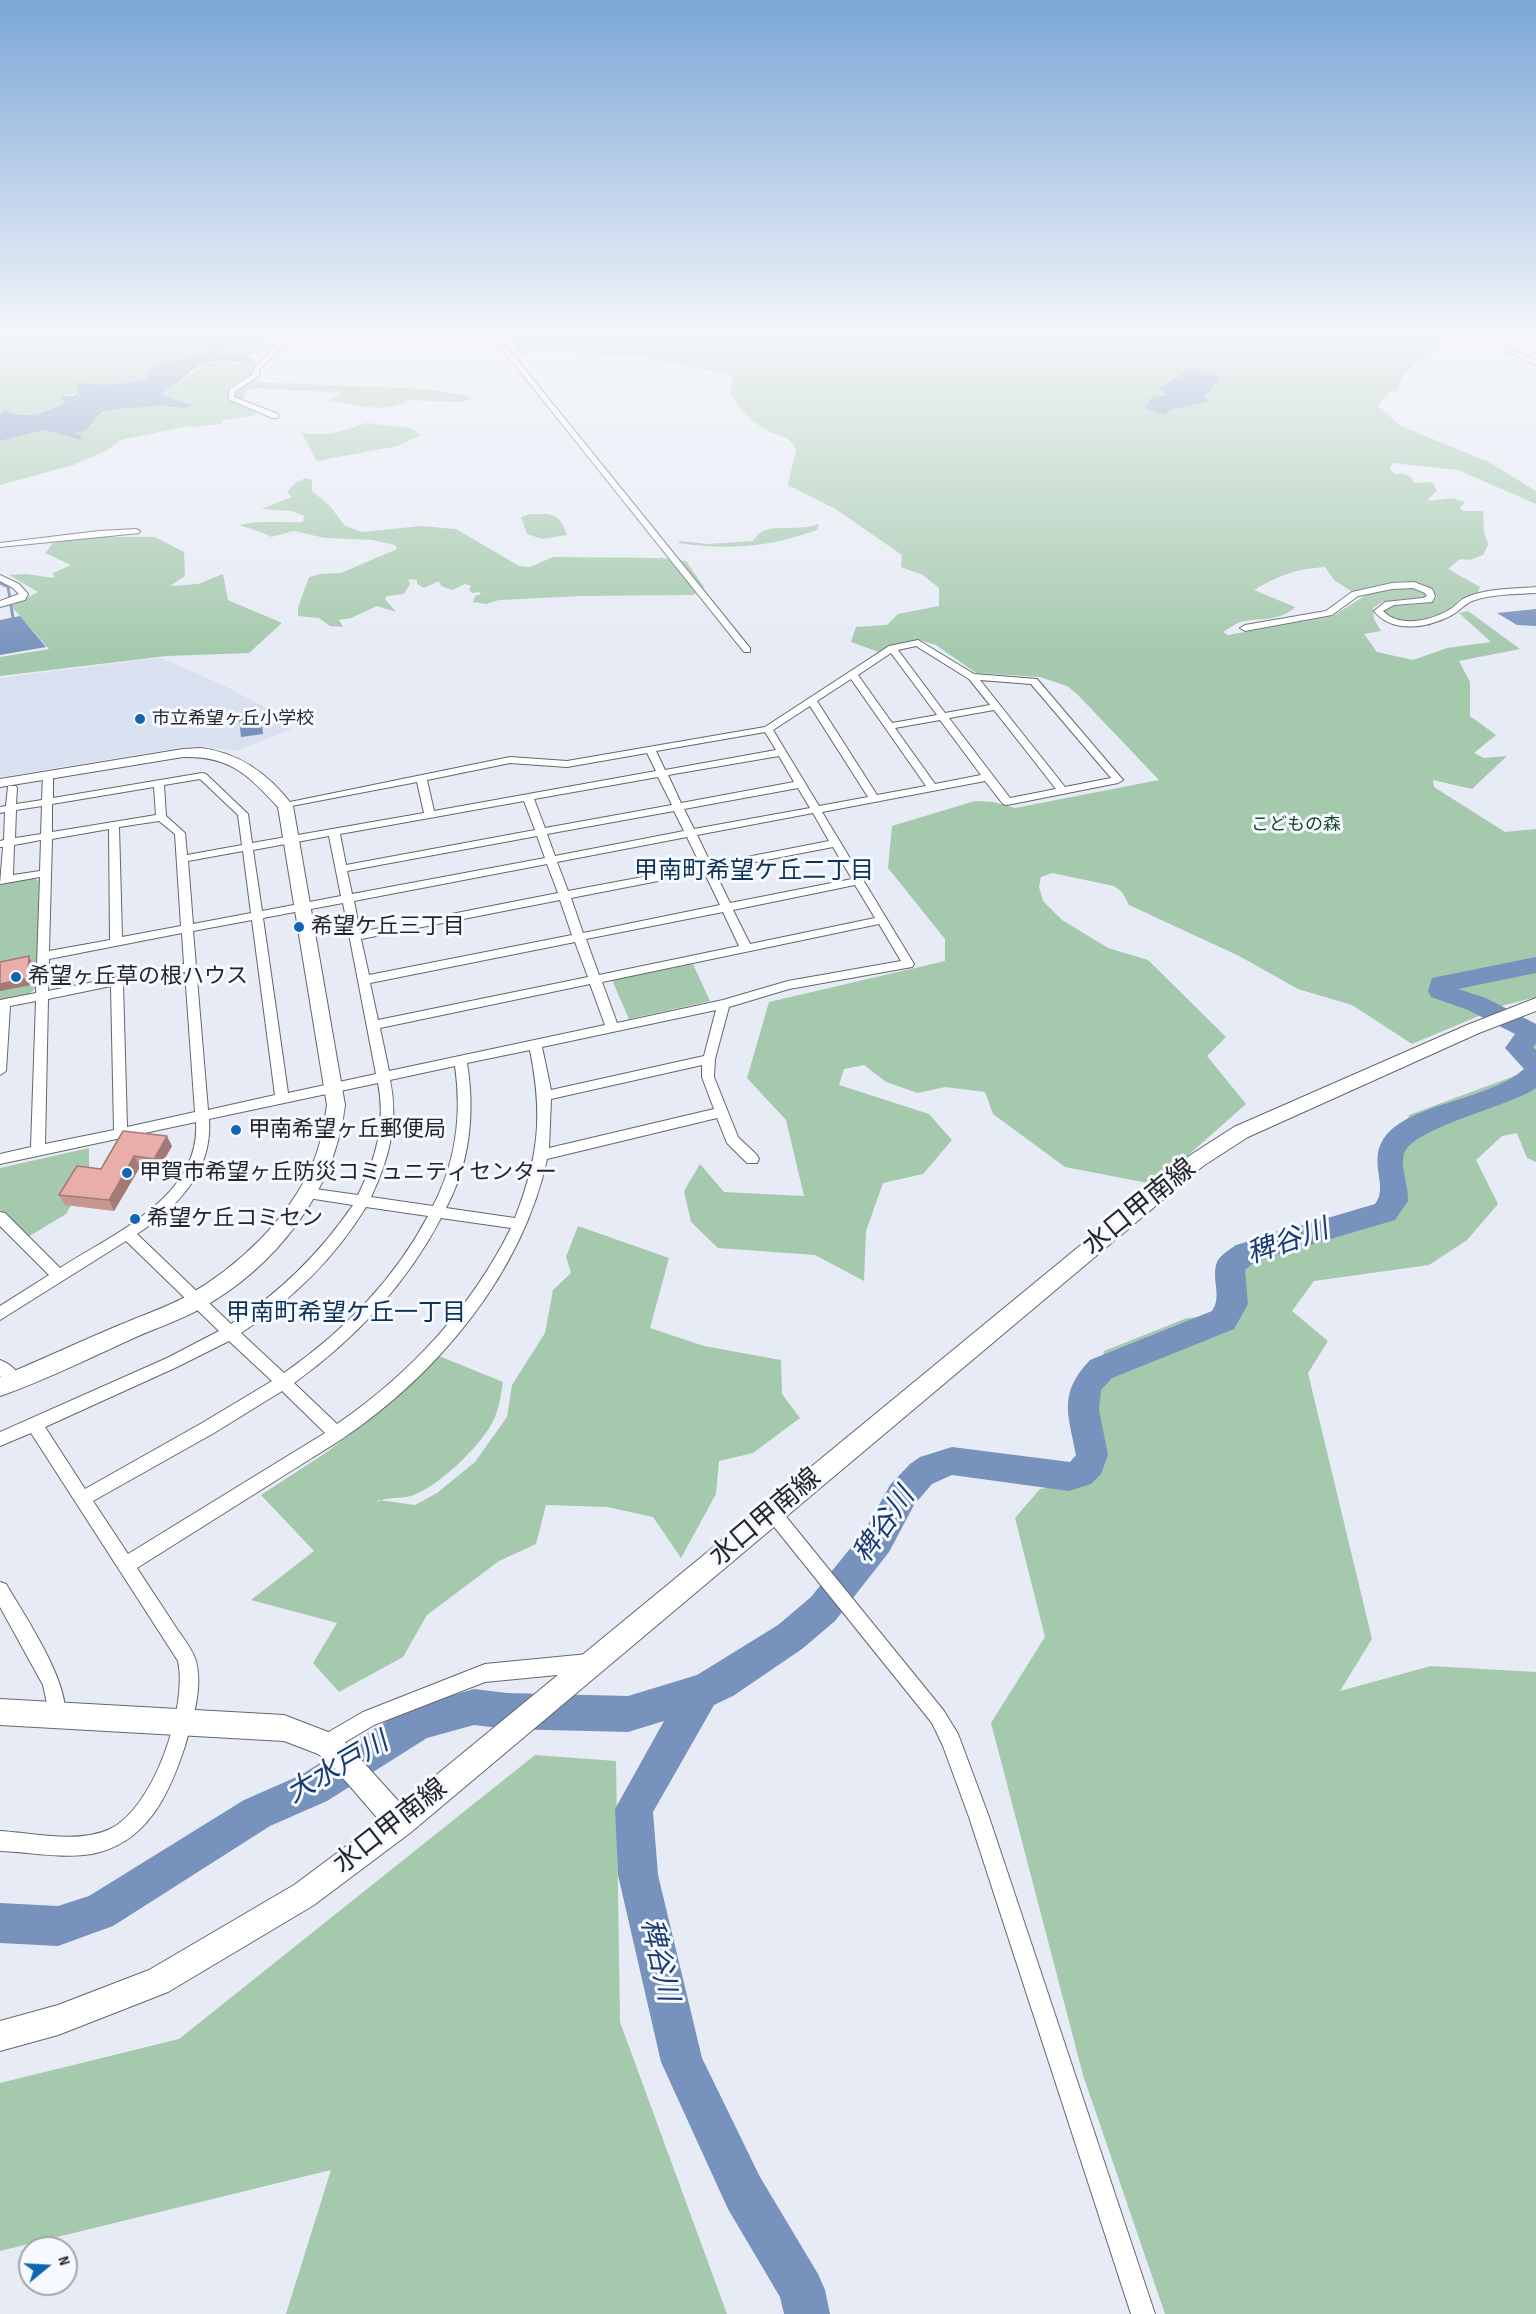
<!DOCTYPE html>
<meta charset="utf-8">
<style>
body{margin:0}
#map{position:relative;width:1536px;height:2314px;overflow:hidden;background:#e7ebf5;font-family:"Sofia Sans Condensed",sans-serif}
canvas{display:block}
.north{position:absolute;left:18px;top:2236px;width:60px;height:60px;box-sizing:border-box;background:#f6f9ff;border:2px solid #a2a5aa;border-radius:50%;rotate:72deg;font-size:16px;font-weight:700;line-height:24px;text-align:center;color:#25262a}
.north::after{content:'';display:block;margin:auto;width:21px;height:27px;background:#1166b4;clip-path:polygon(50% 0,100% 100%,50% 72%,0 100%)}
</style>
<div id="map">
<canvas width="1536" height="2314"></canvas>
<div class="north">N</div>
</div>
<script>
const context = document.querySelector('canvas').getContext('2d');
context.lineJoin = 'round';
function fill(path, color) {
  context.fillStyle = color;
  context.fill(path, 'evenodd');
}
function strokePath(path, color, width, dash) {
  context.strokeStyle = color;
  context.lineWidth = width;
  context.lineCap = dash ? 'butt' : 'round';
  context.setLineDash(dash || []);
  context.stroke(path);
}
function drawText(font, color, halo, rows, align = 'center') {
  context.font = font + ' "Sofia Sans Condensed","Noto Sans JP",sans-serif';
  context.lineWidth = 6;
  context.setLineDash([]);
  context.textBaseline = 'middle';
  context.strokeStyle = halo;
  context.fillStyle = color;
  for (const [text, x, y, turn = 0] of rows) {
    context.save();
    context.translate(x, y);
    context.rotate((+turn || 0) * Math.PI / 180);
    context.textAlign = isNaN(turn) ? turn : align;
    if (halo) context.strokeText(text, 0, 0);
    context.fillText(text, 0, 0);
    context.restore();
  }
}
const built = new Path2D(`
 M161,658L227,687L268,709L291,729L236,751L203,746L183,747L0,777V678Z`);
const green = new Path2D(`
 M0,331H278L274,335L267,336L262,342L274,344L267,352L247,354L259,363L253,372L256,382L426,389L469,396L472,399L459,402L408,400C393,415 347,404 328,400L342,393L257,388L246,391L243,401L257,415L223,420L222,424L194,427L190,426L120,440L108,450L73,465L0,485V441L44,430L71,436C77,431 83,432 88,428C93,424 96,417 101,414C116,403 168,407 186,409L163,396L164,392C195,378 197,354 238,364L242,355L223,356L217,349L157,365L149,378C121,384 105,386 76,382L78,393L60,397L65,402C50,412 21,421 5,410L0,414Z
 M514,331H1454L1403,375L1398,390L1389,393L1378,406L1401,426L1489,462L1536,491V504L1458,470L1392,463L1390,469L1395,474H1404L1411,477L1414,483L1432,482L1437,490L1427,501L1452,498L1465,502L1460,508L1463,511H1483L1484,531L1488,545L1483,555L1470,560L1460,559L1448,569L1480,587L1477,594L1460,599L1446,612L1433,617L1405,622L1395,620L1382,612V609C1401,602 1420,609 1437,597C1417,569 1378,587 1351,591L1334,580L1325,567C1295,569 1280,575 1254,590L1295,607C1281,621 1262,618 1245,621C1237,622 1230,628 1223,632L1228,635L1333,616L1369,593L1399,586L1421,589L1427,595L1421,601H1383L1373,608L1374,619L1381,631L1364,634L1377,652L1413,660L1447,648L1491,642L1459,613L1468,611L1520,649L1459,661L1470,682V716L1496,735L1474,753L1484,758L1507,756L1472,789L1433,780L1434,787L1505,832L1536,829V997L1505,1005L1412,1044L1352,1005L1298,989L1239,956L1129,905L1122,892L1114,886L1052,873L1041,877L1039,887L1043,901L1062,920L1108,948L1148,960L1226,1037L1207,1056L1246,1104L1177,1165L1148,1183L1065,1167L993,1114L985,1092L945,1087L918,1093L886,1082L864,1065L844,1069L839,1085L929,1114L952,1140L923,1174L883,1183L866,1231L864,1281L815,1255L718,1248L691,1222L684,1191L700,1164L724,1192L804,1196L786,1120L747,1078L769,1002L945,961V939L888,868L892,826L975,801L993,802L1015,808L1159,780L1077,694L1067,686L1040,677L976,673L936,645L919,640L889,645L879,652L851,642L856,627L887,625L898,614L939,606V588L923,575L901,567L902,555L837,510L788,485L796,449C787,434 783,438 768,431C751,422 740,409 730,393L733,379L724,373L636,355L535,351L522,355L508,339Z
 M366,423L411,428L421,435L398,446L317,461L301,432C324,438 343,431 366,423Z
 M306,478L312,480V491L330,506L345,526L362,532L420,526L456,529L519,566L530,567L553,557L662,558L686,561L704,587L693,595L581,596L499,600L486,604L473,602L475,596L481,594L479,592L472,593L469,590L471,586L465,584L452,590L441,586L439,581L424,588L417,584V580L408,579L410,584L404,594L387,596L385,599L396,612L377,606L351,618L339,620L343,627L330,626L319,618L298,616V608L309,577L321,574L341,573L397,549L395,545L372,540L325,538L294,531L271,537C262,531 249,529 239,525C259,520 282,523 303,522L304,516L292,511L261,509L292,497L287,492L296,482Z
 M531,514C553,514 559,512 567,535L542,539L527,534L521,517Z
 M819,524L817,530C767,548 729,550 677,543L681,541L707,544L753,541C755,538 759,533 763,531C775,525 800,531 819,524Z
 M90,537H155L184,552L185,576L170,586L198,584L223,574L228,600L282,623L249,653L167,656L0,676V657L49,649L11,606L38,592L9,575L26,574L54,578L53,573L71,565L45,553L53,543Z
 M33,878L39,881L36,988L28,995L0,1001V885Z
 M693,964L710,1001L629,1019L612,980Z
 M1525,1023L1536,1025V1057L1510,1026Z
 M1536,1068V1162L1527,1158L1517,1133L1502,1136L1476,1160L1498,1204L1467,1240L1429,1265L1314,1281L1292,1311L1328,1341L1308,1373L1372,1639L1340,1691L1431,1666L1536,1672V2314H1165L1083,2075L991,1723L1045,1637L1015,1518L1040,1489L1087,1482L1102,1441L1096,1395L1104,1351L1187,1318L1237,1314L1246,1266L1271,1232L1392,1211L1400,1155L1409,1115Z
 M89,1148V1174L66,1214L28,1237L0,1210V1168Z
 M578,1226L669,1258L650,1328L704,1346L781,1360L782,1394L800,1418L753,1453L719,1461L716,1494L681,1558L653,1517L607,1507L546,1505L536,1544L499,1561L427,1615L403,1657L339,1692L313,1663L337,1623L251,1600L314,1551L261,1495L324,1454L380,1412L439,1356L503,1382C501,1393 500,1404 496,1414C488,1440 441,1484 416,1494C402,1501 385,1494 373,1505L379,1500L415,1505L437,1493L475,1462L507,1417L512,1385L545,1333L553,1290L571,1273L566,1257Z
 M535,1755L616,1761L620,2022L727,2314H286L331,2170L0,2251V2083L179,2039Z`);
const water = new Path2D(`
 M218,349L223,356L242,355L255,362C237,364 219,357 203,364C188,371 178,385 164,392L163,396L192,405L186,409L162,406L126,408L102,412L86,430L74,434L80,435L82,439H78L44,430L0,441V414L5,410C21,421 50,412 65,402L60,396H73L78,393L76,382C106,386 119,385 148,378L146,375L157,365Z
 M1189,369L1219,377V381L1214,385L1211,391L1203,395L1208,400L1207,402L1170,410L1165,415L1144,408L1152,397L1169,395L1159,390L1160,387Z
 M1536,609V626L1517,625L1497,613Z
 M20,616L46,647L0,655V620Z
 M261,713L263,734L241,737L239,717Z`);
const stream = new Path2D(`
 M0,583L8,587L13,618`);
const river = new Path2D(`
 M1536,957V973L1458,989L1486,998L1536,1024V1043L1533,1047L1536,1050V1088C1511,1106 1411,1128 1404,1154C1400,1168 1409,1186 1408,1201L1395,1220L1256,1261L1245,1270L1248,1304L1234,1329L1112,1378L1101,1390L1099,1410L1108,1455L1101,1474L1091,1484L1069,1491L952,1475L932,1484L914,1505L889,1552L835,1621L802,1649L733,1696L714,1705L653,1812L658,1875L702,2058L760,2177L818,2274L825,2290L830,2314H784L780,2297L728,2209L661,2062L618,1875L615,1809L664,1721L628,1732L507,1729L474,1725L427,1738L327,1801L270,1826L113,1926L58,1946L0,1943V1903L58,1906L89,1896L244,1800L301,1775L406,1709L474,1689L507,1693L628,1696L697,1675L778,1625L811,1597L865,1530L890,1485L910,1464L920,1457L952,1447L1070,1462L1076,1455C1068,1413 1058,1394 1090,1360L1212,1311C1222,1296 1212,1282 1216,1265C1218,1256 1229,1250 1236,1245L1375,1204C1390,1186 1365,1160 1387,1134C1416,1102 1489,1100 1524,1069L1505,1048L1515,1034L1468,1010L1431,997L1428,991L1432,978Z`);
const street = new Path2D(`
 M289,331H296L259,370V376L235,391L234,397L278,414V418H272L228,399L230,389L253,374L254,369Z
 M501,331H508L501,338L507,347L750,648V652H744L502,349L495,338Z
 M1506,347L1536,360V365L1504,350Z
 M136,529L140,531L139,533L0,547V543L99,531Z
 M0,575L19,584L28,594L25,600L0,607V601L19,594L13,588L0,581Z
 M1392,583L1414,582L1432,589L1435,596L1432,602L1394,605L1383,611C1400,629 1434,620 1452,608C1457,604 1461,599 1467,597C1488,588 1513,589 1536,587V593C1516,594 1494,594 1475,600C1466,602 1460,611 1452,615C1428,628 1392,634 1374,611L1385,602L1423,598L1427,596L1425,593L1413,588L1392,589L1358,596L1332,615L1245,631L1240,628L1245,625L1326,611L1352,592Z
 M918,640L974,674L1037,679L1123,780L1118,783L1007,805L1003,804L985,781L822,812L914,964L912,967L789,989L729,1007L715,1059L714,1077L738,1137L757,1155L759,1159L757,1163H747L727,1143L717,1118L547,1159C522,1274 438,1374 342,1439C319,1454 295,1468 272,1483C227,1511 182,1540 137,1568C150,1588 164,1609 177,1629C184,1639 192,1649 196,1661C203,1689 193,1718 185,1746C169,1795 147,1843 92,1854C62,1859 30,1852 0,1851V1831C34,1833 78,1844 110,1829C154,1808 188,1706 178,1661L31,1433L0,1446V1432L167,1358L219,1331L126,1241L0,1320V1306L49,1275L0,1226V1212L5,1213L60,1268C113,1234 201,1197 196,1122L0,1164V1154L31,1147L36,1001L10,1006L6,1071L0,1075V1000L36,993L40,877L0,884L3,847H0V841L4,840L5,812L0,813V807L6,806L8,786H16L17,788L16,804L42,800L43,775L48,772L53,775V798L202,773L206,774L248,814L252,843L424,813L417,782L281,808L280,806L285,803L510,757L567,761L765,727L889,646ZM916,646L969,679L990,705L945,713L898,650ZM891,653L937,715L892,723L858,675ZM851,679L926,786L877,795L817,701ZM980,680L1031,684L1111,778L1065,787ZM810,706L868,797L819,806L773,730ZM994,710L1056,789L1010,798L949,718ZM940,720L981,775L935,784L895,728ZM765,732L776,750L665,770L656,751ZM647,753L656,771L434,811L427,780L510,763L567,767ZM779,756L794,782L681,803L668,775ZM658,777L672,805L545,828L534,799ZM200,779L238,815L242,845L187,855L185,833L166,816L164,785ZM154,787L156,815L52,832V804ZM798,788L810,808L694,829L684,809ZM524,801L535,830L346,865L340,834ZM42,806L41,834L15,838L16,810ZM674,811L684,831L555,856L547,834ZM813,813L829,841L711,864L697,835ZM159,821L175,834L181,926L122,937L119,827ZM109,829L110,940L49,951L52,839ZM329,836L341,896L262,911L253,850ZM537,836L545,858L352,894L347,871ZM687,837L701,866L568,891L557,862ZM41,840L40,871L13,875L14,845ZM833,847L852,879L730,903L714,870ZM243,851L251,913L193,924L188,861ZM547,864L558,893L360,932L354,901ZM704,872L720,905L583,933L571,898ZM855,885L875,918L750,944L733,910ZM560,900L572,935L369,975L361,939ZM343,903L376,1074L288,1093L263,918ZM723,912L739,946L599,975L586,939ZM252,920L275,1095L208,1110L193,931ZM879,924L901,961L788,981L723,1000L617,1023L602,982ZM182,933L184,964L48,991L49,959ZM575,942L588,977L378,1020L370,983ZM185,972L195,1112L127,1127L123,984ZM590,984L605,1025L389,1071L380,1028ZM111,986L114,1130L45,1144L48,999ZM716,1010L704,1056L551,1090L542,1047ZM530,1050C543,1115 539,1156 515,1218L446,1208C470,1163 475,1113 467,1063ZM702,1065V1077L714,1109L549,1148L551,1099ZM455,1066C462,1114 456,1162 433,1206L371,1197C389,1159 399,1122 390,1080ZM378,1083C386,1123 376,1159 358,1195L308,1188L303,1189L301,1193L303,1197L308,1198L353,1205C320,1253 281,1292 231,1324L137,1234C177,1208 213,1171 209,1119ZM366,1207L428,1216C394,1280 343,1332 284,1373L241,1333C292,1300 334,1259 366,1207ZM441,1218L511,1228C472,1307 410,1374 337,1424L294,1383C355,1339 406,1285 441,1218ZM229,1341L272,1381L202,1423L85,1489L45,1427L177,1367ZM282,1391L325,1433L128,1554L93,1501L214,1433Z
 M0,1360C9,1363 19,1372 23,1381L20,1386C11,1389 7,1383 0,1376Z
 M773,1505L779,1508L944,1711L958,1734L989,1817L1155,2314H1131L969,1817L943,1746L932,1723L767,1518L765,1513L767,1508Z
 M0,1582L6,1584C23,1613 76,1691 63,1722L57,1725L51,1722L43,1685L0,1607Z
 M588,1654L594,1657L597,1663L594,1669L588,1672L485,1682L374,1725L327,1753L320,1751L318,1744L320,1737L363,1712L485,1664Z`);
const secondary = new Path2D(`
 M201,748C240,753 269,774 293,806L345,1105C335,1191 276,1267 200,1309C176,1322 150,1330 125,1342C84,1361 43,1381 0,1396V1377C41,1360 81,1341 122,1324C143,1315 165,1308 185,1297C237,1268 290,1218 313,1163C321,1144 324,1125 327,1105L278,807C247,774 230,756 183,757L0,787V779L183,749Z
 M1536,998V1011L1479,1033L1248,1137L1203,1166L410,1833L314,1905L168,1992L58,2035L0,2051V2021L58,2005L149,1970L294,1885L380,1821L329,1762L318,1754L284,1741L0,1725V1699L284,1715L336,1735L347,1744L401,1804L1189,1156L1234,1127L1467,1025Z`);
const wall = new Path2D(`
 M123,1131L172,1146L159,1169L140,1167L114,1211L65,1205L59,1195L101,1169Z`);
const shadedWall = new Path2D(`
 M29,956L32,963V985L0,991V984Z
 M167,1136L172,1146L159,1169L154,1159Z
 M134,1156L140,1167L114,1211L109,1200Z`);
const building = new Path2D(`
 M29,956L28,978L0,984V962Z
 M123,1131L167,1136L154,1159L134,1156L109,1200L59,1195L77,1166L101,1169Z`);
const markers = [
 [140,719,6,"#1166b4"],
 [299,927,6,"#1166b4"],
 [16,977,6,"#1166b4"],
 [236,1130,6,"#1166b4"],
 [127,1173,6,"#1166b4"],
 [135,1219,6,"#1166b4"]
];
const farPoinames = [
 ["市立希望ヶ丘小学校",152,719]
];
const farParknames = [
 ["こどもの森",1296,825]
];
const poiNames = [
 ["希望ケ丘三丁目",311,927],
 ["希望ヶ丘草の根ハウス",28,977],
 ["甲南希望ヶ丘郵便局",248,1130],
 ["甲賀市希望ヶ丘防災コミュニティセンター",139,1173],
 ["希望ケ丘コミセン",147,1219]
];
const neighbourhoodNames = [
 ["甲南町希望ケ丘二丁目",754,872],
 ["甲南町希望ケ丘一丁目",346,1314]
];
const nearStreetnames = [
 ["水口甲南線",1140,1208,-39],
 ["水口甲南線",766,1518,-40],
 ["水口甲南線",391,1827,-38]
];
const nearWaternames = [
 ["稗谷川",1288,1243,-19],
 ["稗谷川",885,1526,-55],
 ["大水戸川",338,1769,-30],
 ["稗谷川",658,1960,77]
];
fill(built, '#d9e0f0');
fill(green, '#a5c9ad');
fill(water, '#7792bc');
strokePath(stream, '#7792bc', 3);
fill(river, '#7792bc');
strokePath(street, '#63676f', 2);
strokePath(secondary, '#63676f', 2);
fill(street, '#fff');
fill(secondary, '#fff');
fill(wall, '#c89691');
fill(shadedWall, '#a37a76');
fill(building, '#e9aea9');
strokePath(building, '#a37a76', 1.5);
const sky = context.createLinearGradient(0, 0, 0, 655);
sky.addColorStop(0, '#7ba6d6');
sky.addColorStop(0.51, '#f4f6fa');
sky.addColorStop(1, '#f4f6fa00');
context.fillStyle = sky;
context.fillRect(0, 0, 1536, 655);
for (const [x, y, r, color] of markers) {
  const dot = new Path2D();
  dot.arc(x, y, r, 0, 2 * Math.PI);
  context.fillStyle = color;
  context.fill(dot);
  strokePath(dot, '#f6f9ff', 2);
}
drawText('18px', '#25262a', '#f6f9ff', farPoinames, 'left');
drawText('18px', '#144927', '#f6f9ff', farParknames);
drawText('22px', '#25262a', '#f6f9ff', poiNames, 'left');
drawText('24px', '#0d3359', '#f6f9ff', neighbourhoodNames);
drawText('27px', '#25262a', '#f6f9ff', nearStreetnames);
drawText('italic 28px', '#1a3b70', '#f6f9ff', nearWaternames);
</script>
